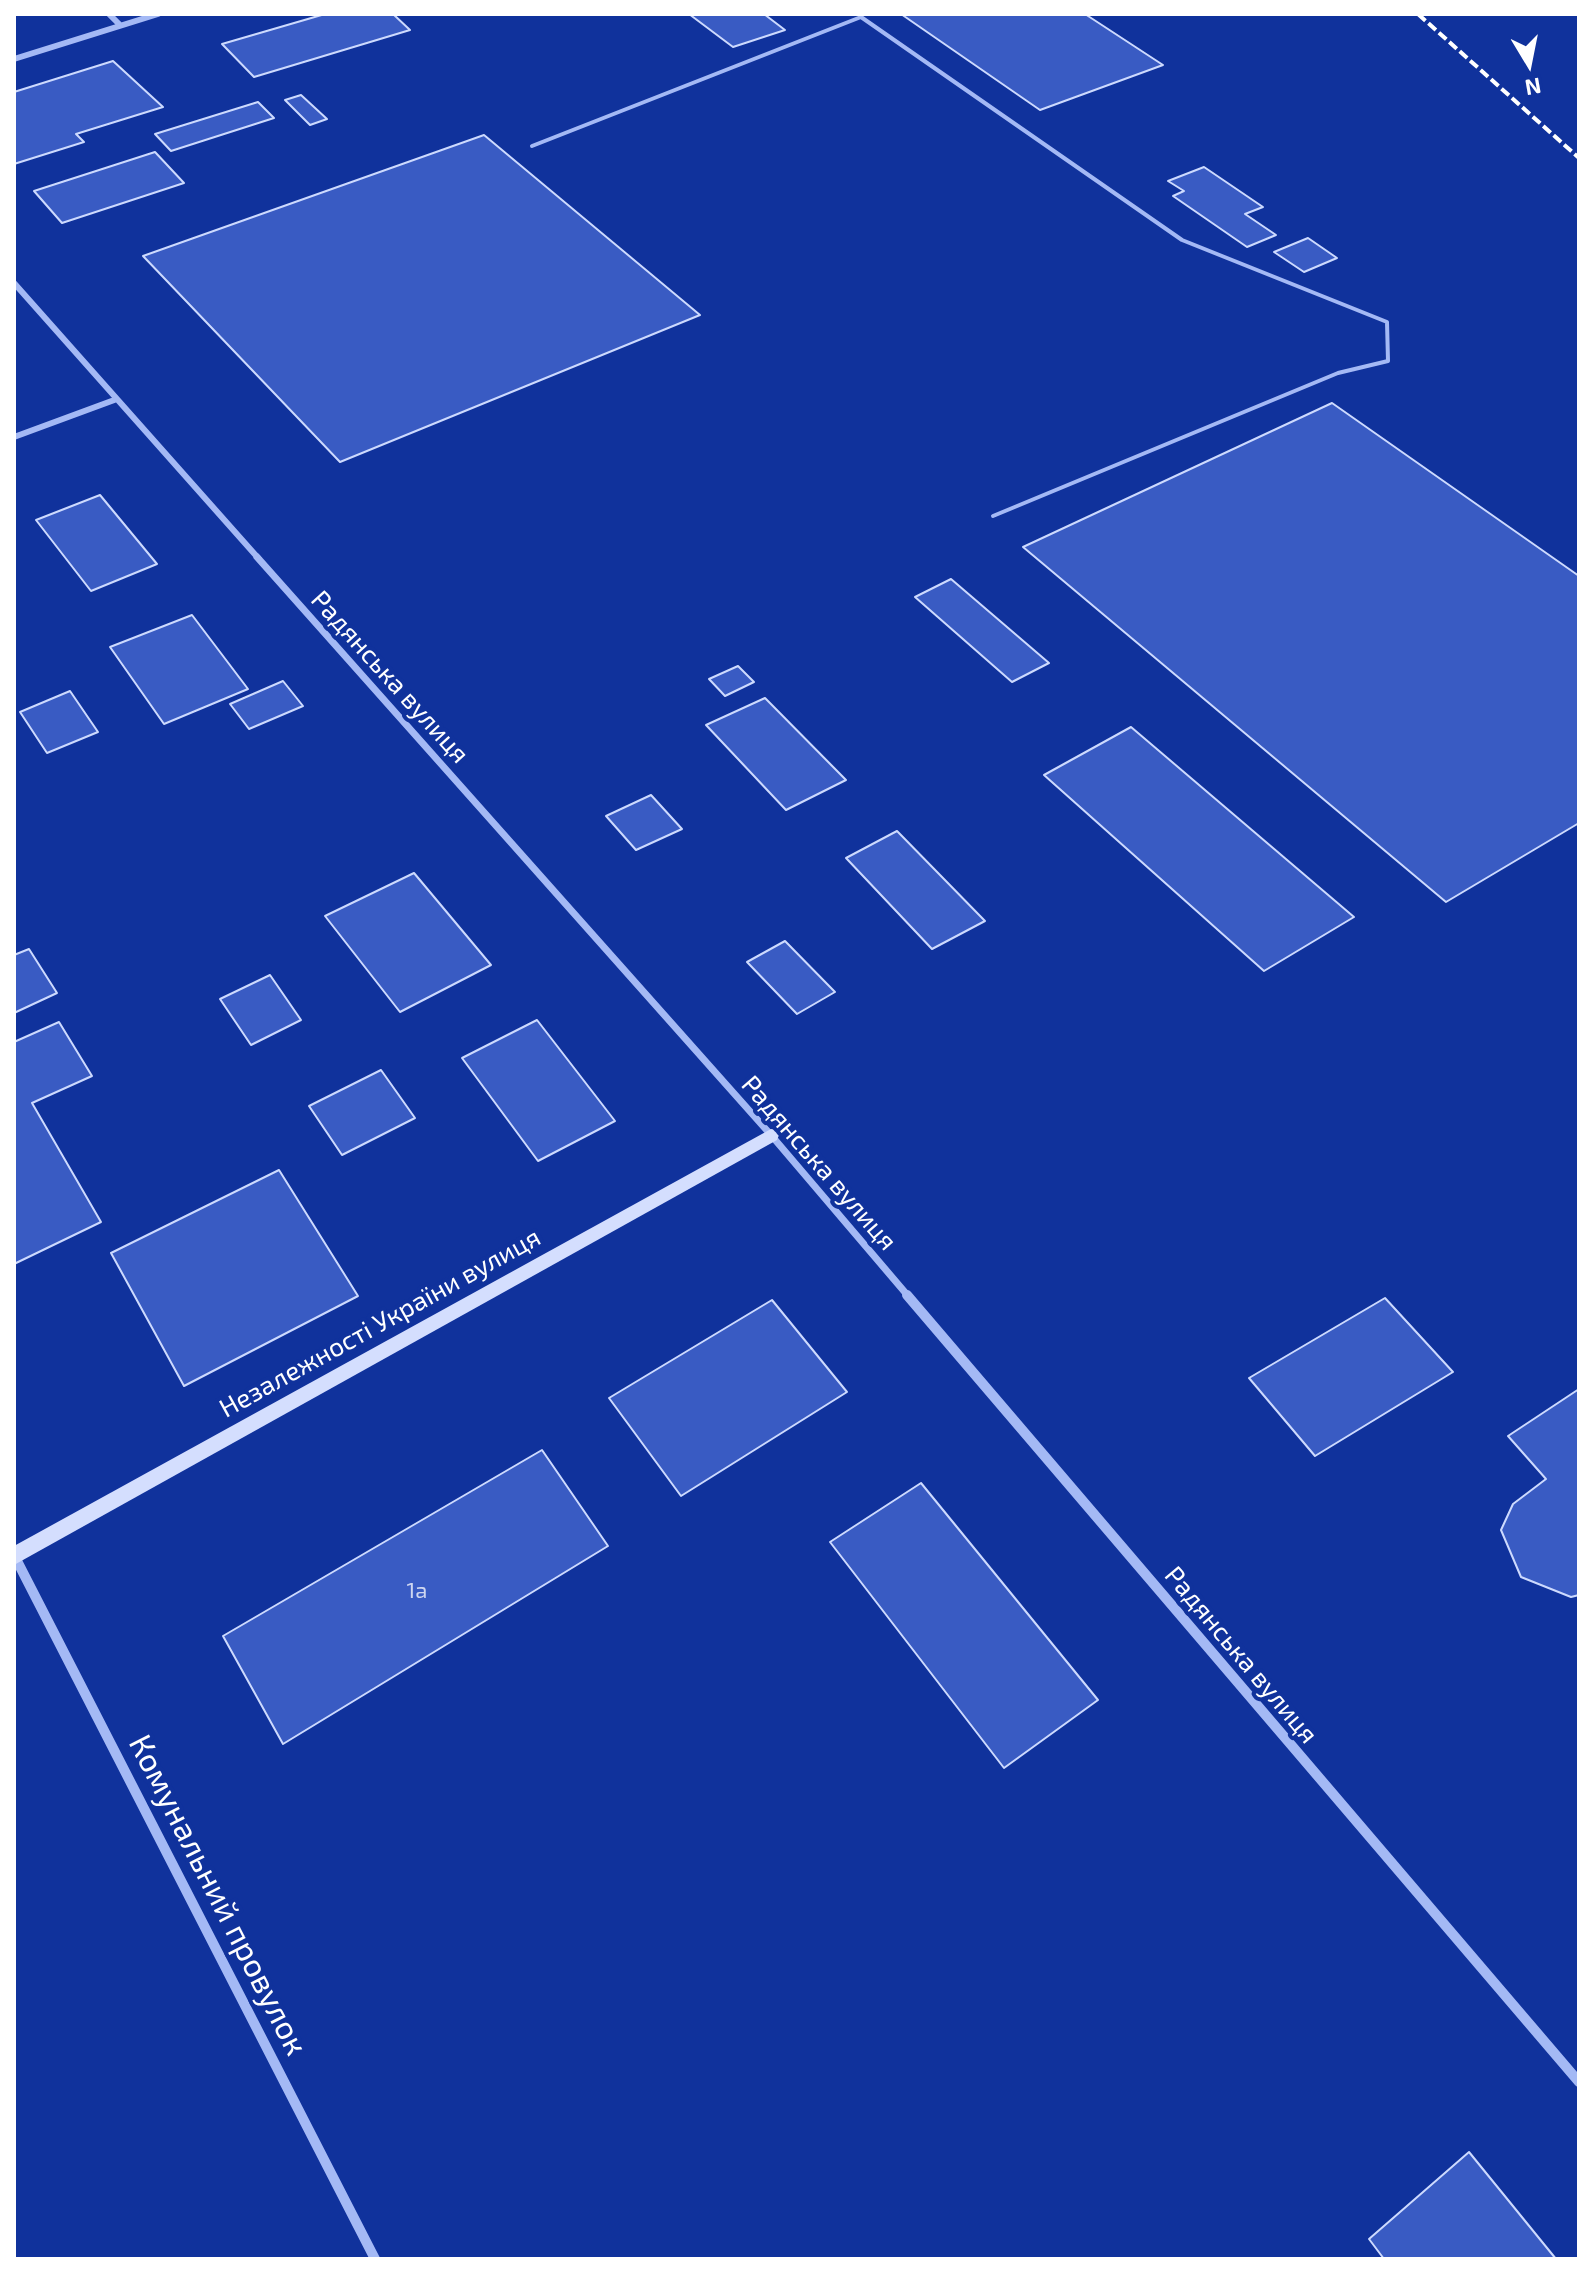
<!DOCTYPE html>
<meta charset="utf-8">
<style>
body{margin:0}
#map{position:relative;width:1593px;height:2273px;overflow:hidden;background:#10329c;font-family:"Exo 2",sans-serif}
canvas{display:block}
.frame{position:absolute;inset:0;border:16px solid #fff;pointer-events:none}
.north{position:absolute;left:1489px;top:24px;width:80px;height:80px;-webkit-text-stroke:6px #10329c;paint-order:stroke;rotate:170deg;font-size:22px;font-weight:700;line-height:32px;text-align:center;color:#fff}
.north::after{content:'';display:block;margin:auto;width:28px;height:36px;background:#fff;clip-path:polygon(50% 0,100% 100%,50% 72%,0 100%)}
</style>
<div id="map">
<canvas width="1593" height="2273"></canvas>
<div class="frame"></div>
<div class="north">N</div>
</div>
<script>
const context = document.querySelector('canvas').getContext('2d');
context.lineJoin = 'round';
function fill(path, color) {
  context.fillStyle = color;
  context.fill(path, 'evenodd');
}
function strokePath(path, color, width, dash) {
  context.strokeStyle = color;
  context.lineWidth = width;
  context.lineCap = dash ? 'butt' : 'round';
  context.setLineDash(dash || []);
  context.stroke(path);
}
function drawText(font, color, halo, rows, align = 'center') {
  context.font = font + ' "Exo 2",sans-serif';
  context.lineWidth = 8;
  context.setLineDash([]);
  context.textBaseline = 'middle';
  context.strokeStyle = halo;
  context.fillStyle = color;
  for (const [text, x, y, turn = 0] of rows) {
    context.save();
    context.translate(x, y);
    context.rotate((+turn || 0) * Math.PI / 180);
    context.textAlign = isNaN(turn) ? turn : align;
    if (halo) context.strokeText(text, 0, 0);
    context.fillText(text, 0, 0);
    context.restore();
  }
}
const building = new Path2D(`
 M325,14H393L410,30L254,77L222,44Z
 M689,14H764L785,30L733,47Z
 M901,14H1085L1163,65L1040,110Z
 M113,61L163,107L76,134L84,142L14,164V92Z
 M301,95L327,119L310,125L285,100Z
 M258,102L274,118L171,151L155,134Z
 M484,135L700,315L340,462L143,256Z
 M155,152L184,183L62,223L34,191Z
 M1204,167L1263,207L1245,214L1276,235L1247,247L1173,196L1184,191L1168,181Z
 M1308,238L1337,258L1304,272L1274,252Z
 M1332,403L1579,576V823L1446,902L1023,547Z
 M100,495L157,564L91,591L36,520Z
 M951,579L1049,663L1012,682L915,597Z
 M192,615L248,689L164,724L110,647Z
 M738,666L754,682L725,696L709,679Z
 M283,681L303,706L249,729L230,704Z
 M70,691L98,732L47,753L20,712Z
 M765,698L846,780L786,810L706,725Z
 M1131,727L1354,917L1264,971L1044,775Z
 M651,795L682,829L636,850L606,816Z
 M897,831L985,921L932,949L846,858Z
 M414,873L491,965L400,1012L325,916Z
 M785,941L835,992L797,1014L747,962Z
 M29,949L57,993L14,1013V955Z
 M270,975L301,1020L251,1045L220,999Z
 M537,1020L615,1121L538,1161L462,1058Z
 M59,1022L92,1076L32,1103L101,1222L14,1264V1042Z
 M381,1070L415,1118L342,1155L309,1106Z
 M279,1170L358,1296L184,1386L111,1253Z
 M1385,1298L1453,1372L1315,1456L1249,1378Z
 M772,1300L847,1392L681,1496L609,1398Z
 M1579,1389V1595L1571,1597L1521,1577L1501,1530L1513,1504L1546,1479L1508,1436Z
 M542,1450L608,1546L283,1744L223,1636Z
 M921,1483L1098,1700L1004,1768L830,1542Z
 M1469,2152L1556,2259H1384L1369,2239Z`);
const lane = new Path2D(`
 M532,146L861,17L1182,240L1387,322L1388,361L1338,373L993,516`);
const streetFar2 = new Path2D(`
 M109,14L120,25
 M14,59L158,14
 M14,283L259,559
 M14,437L117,399`);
const streetFar1 = new Path2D(`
 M257,557L771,1135L909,1297`);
const street = new Path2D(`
 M907,1295L1579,2082
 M14,1555L375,2259`);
const secondary = new Path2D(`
 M771,1129L777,1130L779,1135L777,1140L14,1565V1546Z`);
const rail = new Path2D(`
 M1418,14L1579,158`);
const numberNames = [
 ["1а",417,1591]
];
const streetNames = [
 ["Радянська вулиця",390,677,48],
 ["Радянська вулиця",819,1163,49],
 ["Незалежності України вулиця",380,1323,-29],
 ["Радянська вулиця",1241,1655,50]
];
const nearStreetnames = [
 ["Комунальний провулок",218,1895,63]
];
fill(building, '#395bc3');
strokePath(building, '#cddafe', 2);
strokePath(lane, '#a4b9f5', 4);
strokePath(streetFar2, '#a4b9f5', 6);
strokePath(streetFar1, '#a4b9f5', 7);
strokePath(street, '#a4b9f5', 10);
fill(secondary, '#d4defe');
strokePath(rail, '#fff', 4, [10, 4]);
drawText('22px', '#ced6f0', null, numberNames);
drawText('26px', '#fff', '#10329c', streetNames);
drawText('32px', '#fff', '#10329c', nearStreetnames);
</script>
